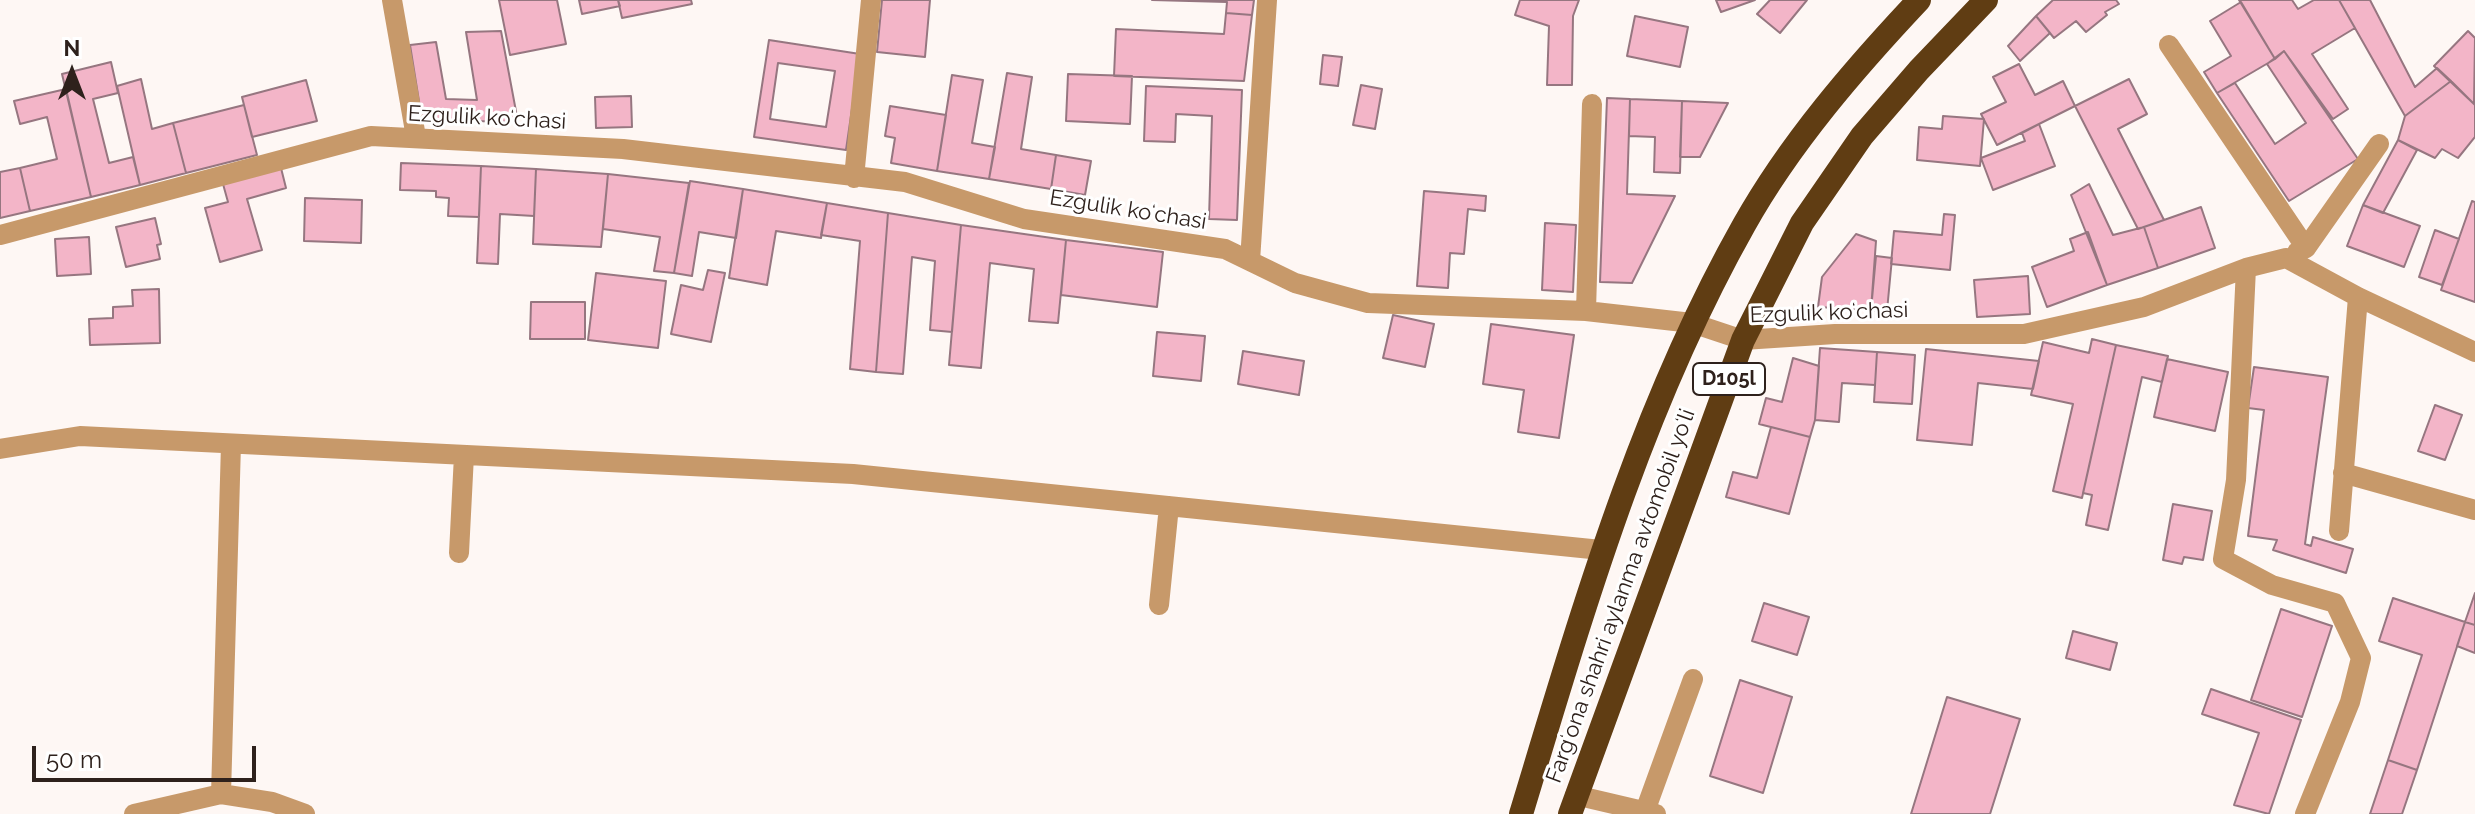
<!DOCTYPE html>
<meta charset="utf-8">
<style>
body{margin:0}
#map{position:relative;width:2475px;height:814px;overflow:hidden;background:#fef7f4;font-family:Raleway,sans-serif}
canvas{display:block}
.north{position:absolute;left:32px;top:32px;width:80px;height:80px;-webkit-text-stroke:6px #fff;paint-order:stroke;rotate:0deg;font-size:22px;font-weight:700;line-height:32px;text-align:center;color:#2e211c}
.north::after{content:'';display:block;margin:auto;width:28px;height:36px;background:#2e211c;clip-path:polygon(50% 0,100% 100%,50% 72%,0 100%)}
.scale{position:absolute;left:32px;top:746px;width:224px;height:36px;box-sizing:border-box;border:4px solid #2e211c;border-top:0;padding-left:10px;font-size:24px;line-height:28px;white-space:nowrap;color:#2e211c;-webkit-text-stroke:6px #fff;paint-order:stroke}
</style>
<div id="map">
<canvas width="2475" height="814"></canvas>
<div class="north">N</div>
<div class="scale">50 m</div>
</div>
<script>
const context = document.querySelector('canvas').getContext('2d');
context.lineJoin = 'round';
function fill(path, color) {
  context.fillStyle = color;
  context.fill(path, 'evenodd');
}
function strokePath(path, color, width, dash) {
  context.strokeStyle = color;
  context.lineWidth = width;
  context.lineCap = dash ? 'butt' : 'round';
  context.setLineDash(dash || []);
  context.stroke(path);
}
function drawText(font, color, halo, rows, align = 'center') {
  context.font = font + ' Raleway,sans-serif';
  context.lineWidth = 6;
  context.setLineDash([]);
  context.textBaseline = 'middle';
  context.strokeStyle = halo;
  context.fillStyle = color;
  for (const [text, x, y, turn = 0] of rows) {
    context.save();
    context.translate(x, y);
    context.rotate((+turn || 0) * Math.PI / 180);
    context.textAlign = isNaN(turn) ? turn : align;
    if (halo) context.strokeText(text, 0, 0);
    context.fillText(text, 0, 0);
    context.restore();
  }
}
const building = new Path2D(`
 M499,0H557L566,44L510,55Z
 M579,0H618L620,6L582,14Z
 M618,0H691L692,4L622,18Z
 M882,0H930L925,57L877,52Z
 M1152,0H1254L1252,15L1226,13L1227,2Z
 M1520,0H1579L1573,16L1572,85H1547L1549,26L1515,15Z
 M1716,0H1755L1721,12Z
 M1770,0H1807L1780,33L1757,14Z
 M2053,0H2116L2119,4L2105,12L2107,15L2086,32L2076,21L2054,38L2036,16Z
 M2239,0H2292L2298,9L2314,0H2339L2355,28L2312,54L2348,109L2333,119L2284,51L2275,59Z
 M2339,0H2370L2415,87L2437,68L2451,81L2405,116Z
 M2241,2L2275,59L2217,93L2204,72L2231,56L2210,21Z
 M1226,13L1252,15L1244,81L1114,76L1116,29L1224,34Z
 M1635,16L1688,27L1680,67L1627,56Z
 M2036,16L2050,33L2020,61L2008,46Z
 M501,31L518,122L422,120L410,45L436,42L446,99L477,100L466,32Z
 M2468,31L2475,38L2474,104L2434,66Z
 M769,40L860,54L846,150L754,137ZM778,63L835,71L826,127L770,119Z
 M2284,51L2358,159L2289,201L2217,93L2235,83L2275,144L2306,123L2267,64Z
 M1323,55L1342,57L1338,86L1320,84Z
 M111,62L118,93L93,99L109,163L133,157L140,185L91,197L62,74Z
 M2019,64L2035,95L2063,81L2075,106L1997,145L1981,114L2006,102L1993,77Z
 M1007,73L1032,77L1021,149L1056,155L1051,189L989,179Z
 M1068,74L1132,76L1130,124L1066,121Z
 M952,75L983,80L972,143L995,147L989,179L937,171Z
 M141,79L152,129L173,123L186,173L140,185L117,86Z
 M2129,79L2147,114L2118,129L2164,220L2138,229L2075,106Z
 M306,80L317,121L252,137L242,97Z
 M2451,81L2475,105V137L2458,158L2442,149L2435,158L2398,140L2405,116Z
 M1361,85L1382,89L1375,129L1353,125Z
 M1146,86L1242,90L1237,220L1209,219L1212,116L1176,114L1175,142L1144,141Z
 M66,89L91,197L30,211L20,168L57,159L47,117L20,124L14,101Z
 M631,96L632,127L596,128L595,97Z
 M1607,98L1630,99L1627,194L1675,196L1632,283L1600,282Z
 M1630,99L1682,101L1680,173L1654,172L1655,137L1629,136Z
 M1682,101L1728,103L1700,157H1680Z
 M244,105L257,155L186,173L173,123Z
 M890,106L946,115L937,171L891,163L895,138L885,136Z
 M1943,116L1984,119L1980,166L1917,160L1919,127L1942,129Z
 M2039,124L2055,166L1993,190L1981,158L2025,141L2022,133Z
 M2398,140L2417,150L2383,213L2363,205Z
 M1056,155L1091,161L1085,195L1051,189Z
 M401,163L481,166L479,217L448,216L449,198L436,197V191L400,190Z
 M481,166L536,169L534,216L500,214L498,264L477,263Z
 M20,168L30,211L0,218V172Z
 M281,168L286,188L247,199L262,250L220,262L205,208L228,202L223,184Z
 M536,169L608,174L601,247L533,244Z
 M608,174L689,183L674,273L654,271L660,237L603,229Z
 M690,181L743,189L736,238L699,232L692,276L674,273Z
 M2089,184L2113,235L2144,227L2158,268L2107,285L2071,195Z
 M743,189L827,203L821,238L776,231L767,285L729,278Z
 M1424,191L1486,196L1485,211L1468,209L1464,254L1450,253L1448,288L1417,286Z
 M305,198L362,200L361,243L304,241Z
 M2472,201L2475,202V302L2441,290Z
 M827,203L888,213L876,372L850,369L860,241L821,235Z
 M2363,205L2420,226L2404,267L2347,246Z
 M2201,207L2215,248L2158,268L2144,227Z
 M888,213L961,225L952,332L930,330L935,261L912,257L903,374L876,372Z
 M1944,214L1955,215L1950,270L1891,264L1894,231L1942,235Z
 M155,218L161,244L157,245L160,259L126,267L116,227Z
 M1545,223L1576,225L1573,292L1542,290Z
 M961,225L1066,240L1058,323L1029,321L1034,269L990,263L981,368L949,365Z
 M2435,230L2459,239L2442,285L2419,277Z
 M2088,232L2107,285L2047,307L2032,267L2074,251L2070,239Z
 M1856,234L1876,241L1871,310L1818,307L1822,277Z
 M89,237L91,274L57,276L55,239Z
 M1066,240L1163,252L1157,307L1061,295Z
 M1876,256L1892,258L1887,311L1871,310Z
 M708,270L725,273L711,342L671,334L681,285L703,290Z
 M596,273L666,281L658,348L588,340Z
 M2028,276L2030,314L1977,317L1974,280Z
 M159,289L160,343L90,345L89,319L113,318V307L133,306L132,290Z
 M531,302H585V339H530Z
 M1393,315L1434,324L1425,367L1383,358Z
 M1491,324L1574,335L1559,438L1518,432L1524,390L1483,384Z
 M1157,332L1205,336L1201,381L1153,376Z
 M2092,339L2116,345L2082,498L2053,491L2073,404L2031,395L2043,342L2089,353Z
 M2116,345L2168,356L2162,382L2142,377L2108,530L2086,525L2092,495L2083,493Z
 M1820,348L1877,352L1875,385L1842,383L1839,422L1815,420Z
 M1926,349L2039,361L2033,389L1978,383L1972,445L1917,440Z
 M1243,351L1304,361L1299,395L1238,384Z
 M1877,352L1915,355L1912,404L1874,402Z
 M1793,358L1819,366L1815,420L1810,437L1759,424L1766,398L1782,402Z
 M2167,359L2228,372L2215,431L2154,417Z
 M2254,367L2328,377L2305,544L2311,546L2313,537L2353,549L2346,573L2273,550L2277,540L2248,536L2264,410L2248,408Z
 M2435,405L2462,415L2445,460L2418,451Z
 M1771,427L1810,437L1789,514L1726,497L1733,472L1757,478Z
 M2173,504L2212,511L2203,560L2184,557L2182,564L2163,560Z
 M2475,593V625L2465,622Z
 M2393,598L2465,622L2417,770L2388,760L2422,655L2379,641Z
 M1764,603L1809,617L1797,655L1752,641Z
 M2281,609L2332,626L2302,717L2251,700Z
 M2465,622L2475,625V653L2457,646Z
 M2073,631L2117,643L2110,670L2066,658Z
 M1740,680L1792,697L1763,793L1710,776Z
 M2211,689L2301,720L2269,814L2234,805L2259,733L2202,714Z
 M1947,697L2020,719L1990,814H1911Z
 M2388,760L2417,770L2402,814H2370Z`);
const minor = new Path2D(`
 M392,0L416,137
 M2169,45L2306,248
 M854,178L871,0
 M0,235L371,136L623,149L905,182L1024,219L1225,249L1295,283L1368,303L1586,311L1692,323L1743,340L1835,334H2024L2144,307L2246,268L2286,258L2358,297L2475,352
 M2297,252L2306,248L2379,144
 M1250,261L1267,0
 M2246,268L2236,480L2223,559L2272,585L2335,603L2361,658L2350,702L2305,814
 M1586,311L1592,104
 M231,444L221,794L272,802L305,814
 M0,449L80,436L853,474L1601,550
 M2343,473L2475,510
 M2339,531L2358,297
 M459,553L464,455
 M1159,605L1169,506
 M1575,795L1656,814
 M134,814L221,794
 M1644,814L1693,679`);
const highway = new Path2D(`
 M1521,814C1582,613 1640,409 1744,225C1790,143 1855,68 1919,0
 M1570,814L1743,340L1802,223L1862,136L1919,70L1986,0`);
const shields = [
 [1729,379,72]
];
const shieldNames = [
 ["D105l",1729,379]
];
const streetNames = [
 ["Ezgulik koʻchasi",487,118,3],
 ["Ezgulik koʻchasi",1128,210,9],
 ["Ezgulik koʻchasi",1829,313,-2],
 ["Fargʻona shahri aylanma avtomobil yoʻli",1621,596,-70]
];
fill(building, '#f3b5c8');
strokePath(building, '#967680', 2);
strokePath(minor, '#c7996a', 20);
strokePath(highway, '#603d13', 24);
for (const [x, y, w] of shields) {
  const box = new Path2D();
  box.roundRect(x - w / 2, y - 16, w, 32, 6);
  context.fillStyle = '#fff';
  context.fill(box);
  strokePath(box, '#2e211c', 2);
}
drawText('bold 20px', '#2e211c', null, shieldNames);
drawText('22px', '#2e211c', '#fff', streetNames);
</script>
